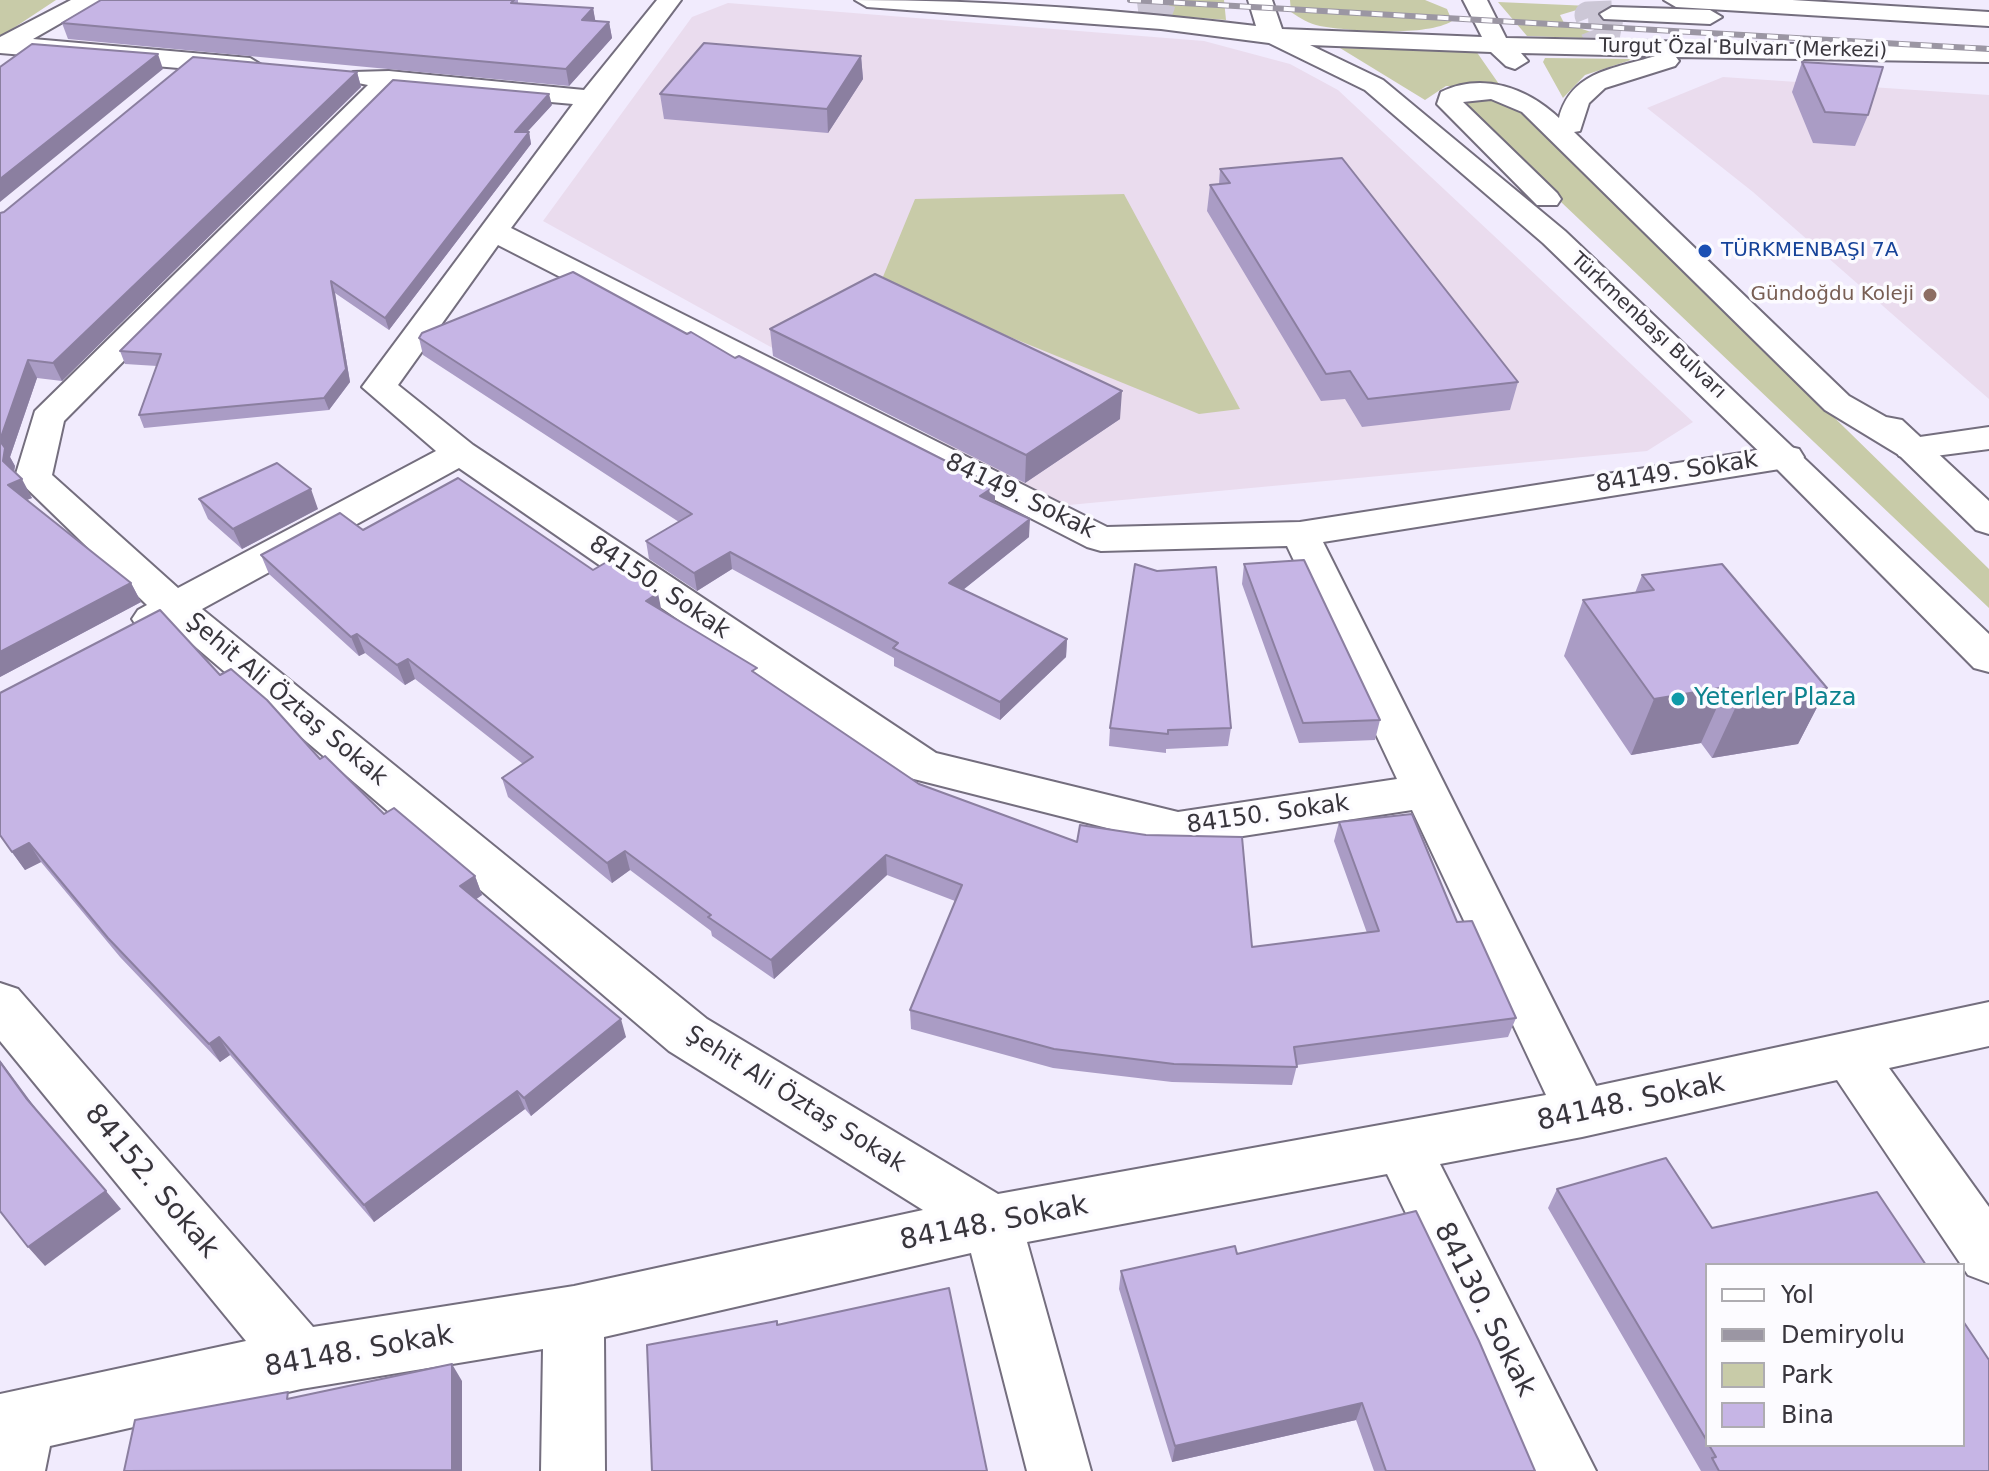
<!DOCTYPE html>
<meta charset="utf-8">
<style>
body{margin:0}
#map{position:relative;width:1989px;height:1471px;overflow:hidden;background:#f1ebfd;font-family:"DejaVu Sans",sans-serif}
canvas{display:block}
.legend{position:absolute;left:1705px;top:1263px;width:260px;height:184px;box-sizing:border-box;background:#fcfbff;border:2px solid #aeacb1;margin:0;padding:10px 14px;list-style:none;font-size:24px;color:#38353c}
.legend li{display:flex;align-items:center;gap:16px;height:40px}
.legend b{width:40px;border:2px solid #aeacb1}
</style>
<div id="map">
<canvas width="1989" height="1471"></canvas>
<ul class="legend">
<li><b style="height:10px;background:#fff"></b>Yol</li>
<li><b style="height:10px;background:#9b96a3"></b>Demiryolu</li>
<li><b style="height:22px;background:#c8cba8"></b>Park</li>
<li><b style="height:22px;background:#c6b5e5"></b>Bina</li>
</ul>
</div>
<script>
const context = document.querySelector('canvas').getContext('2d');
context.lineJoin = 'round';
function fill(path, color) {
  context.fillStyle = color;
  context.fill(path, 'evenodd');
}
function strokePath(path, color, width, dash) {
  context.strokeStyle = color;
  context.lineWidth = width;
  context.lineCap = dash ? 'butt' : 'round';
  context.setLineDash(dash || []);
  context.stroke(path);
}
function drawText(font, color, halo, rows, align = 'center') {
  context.font = font + ' "DejaVu Sans",sans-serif';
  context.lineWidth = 7;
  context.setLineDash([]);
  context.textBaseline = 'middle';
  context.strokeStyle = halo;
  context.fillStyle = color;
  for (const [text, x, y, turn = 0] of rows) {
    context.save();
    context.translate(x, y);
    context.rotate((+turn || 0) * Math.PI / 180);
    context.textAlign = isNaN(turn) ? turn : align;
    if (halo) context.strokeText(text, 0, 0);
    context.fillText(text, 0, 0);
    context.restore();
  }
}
const education = new Path2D(`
 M728,3L1204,41L1290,64L1338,90L1693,422L1647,451L1058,506L543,221L692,17Z
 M1723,77L1989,95V399L1753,192L1647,108Z`);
const green = new Path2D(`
 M0,0H56L0,37Z
 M1175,0H1224L1226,20L1140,13L1163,10Z
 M1290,0H1425L1447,9L1452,21C1427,37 1349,31 1320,26C1309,24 1300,18 1291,12Z
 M1498,2L1590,6L1560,15L1564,23L1612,39L1527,36Z
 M1340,48L1476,51L1501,87L1446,86L1425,100Z
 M1545,58L1634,59L1585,75L1563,98L1543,62Z
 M1474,96H1501L1515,105L1989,569V608L1464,110V102Z
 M1124,194L1240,409L1199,414L880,284L915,199Z`);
const primaryTunnel = new Path2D(`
 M1138,10L1161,7L1163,0
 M1612,14L1588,15L1594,30L1623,36`);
const street = new Path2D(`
 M71,0H101L33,39L250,58L263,66L250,74L0,53V37Z
 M657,0H681L511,228L1107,527L1300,522L1786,446L1799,449L1804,457L1799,465L1786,468L1323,542L1596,1086L1989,1002V1046L1889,1068L1989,1207V1283L1968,1275L1837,1080L1582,1137L1440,1164L1596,1471H1530L1387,1174L1027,1242L1091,1471H1027L971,1253L604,1337L605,1471H541L543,1349L301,1389L50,1446L45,1471H0V1394L246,1341L0,1041V983L18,989L313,1327L574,1286L923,1210L669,1051L171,626L152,632L138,628L132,619L138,610L147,605L15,477L35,411L368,85L353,82L349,77L353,72L389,71L584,90ZM395,88L573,104L362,387L436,451L178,588L52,475L64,421ZM498,245L1087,547L1101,551L1287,546L1397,779L1178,812L936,753L473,445L398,385ZM459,468L906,777L1178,846L1412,810L1546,1095L998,1194L707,1019L202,609Z
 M1989,427V449L1912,459L1899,456L1894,448L1899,440Z`);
const primary = new Path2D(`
 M855,0C990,0 1123,10 1256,26L1248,0H1272L1282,29L1482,37L1463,0H1487L1506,38L1989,48V62L1676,57L1679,61L1675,66L1605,88L1589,103L1580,131L1574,132L1849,396L1886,417L1902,420L1989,501V534L1976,530L1899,455L1825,410L1522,112L1491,99L1463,102L1557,193L1561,199L1557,205H1537L1437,104L1441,92C1483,72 1527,88 1559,118C1571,71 1614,69 1655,56L1521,53L1528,61L1515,69L1506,66L1491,52L1310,45L1383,80L1565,231L1989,634V672L1974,668L1773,465L1543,243L1365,90L1269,43L1161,29L867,7Z
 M1664,0H1792L1989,12V26L1676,7Z
 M1612,7L1710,10L1722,17L1710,24L1604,19L1600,14Z`);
const rail = new Path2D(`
 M1130,0L1989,49`);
const wall = new Path2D(`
 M101,0H518V3L593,8L595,21L609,22L612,38L569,86L68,39L62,23Z
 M861,56L863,79L828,133L664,119L660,94Z
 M1802,62L1868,115L1855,146L1813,143L1792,92Z
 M357,72L361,87L62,381L37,378L10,457L15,466L14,471L32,498L27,500L131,583L141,602L0,677L4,212Z
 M552,105L527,132H529L531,144L389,330L335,293L350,382L329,410L144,428L139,415L157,366L125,364L120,351Z
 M1220,169L1518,382L1510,410L1362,427L1345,399L1321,401L1207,211L1210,185L1219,184Z
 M770,329L1120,419L1025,483L773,356Z
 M687,334L735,358L995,503L1029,537L963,590L1067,639L1066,657L1000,720L894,666V658L732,569L697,591L649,559L646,541L679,522L423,355L419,338Z
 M199,499L318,509L242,549L208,519Z
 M363,530L593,570L662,610L919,784L1252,947L1367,933L1334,841L1339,822L1457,922L1516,1018L1508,1037L1297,1065L1292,1085L1172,1082L1053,1068L911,1029L910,1010L955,901L887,875L774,979L712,936L711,931L630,870L612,883L508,797L502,778L523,764L415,679L405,685L365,653L359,656L269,574L261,555Z
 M1244,564L1380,720L1375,740L1299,743L1242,584Z
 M1642,575L1827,688L1798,744L1712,758L1701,743L1631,755L1564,656L1583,600L1635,593Z
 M220,675L320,759L384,814L475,876L482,895L476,899L626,1037L531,1116L525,1109L374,1222L230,1055L220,1062L120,957L41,862L25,870L0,836V693Z
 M1110,728H1231L1228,746L1166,749V753L1109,746Z
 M1557,1189L1707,1265V1445H1963L1989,1471H1701L1548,1208Z
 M1237,1254L1535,1471H1374L1356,1420L1172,1462L1119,1289L1121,1271Z`);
const shadedWall = new Path2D(`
 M593,8L596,24L582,20Z
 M609,22L612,38L569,86L566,69Z
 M158,54L163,69L0,202V179Z
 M861,56L863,79L828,133L827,109Z
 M357,72L361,87L62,381L53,363Z
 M549,94L552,105L517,143L515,132Z
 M529,132L531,144L389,330L385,318Z
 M331,281L335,293L350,382L329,410L324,398Z
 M28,360L37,378L10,457L15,466L13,479L3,461L0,440Z
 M1122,391L1120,419L1025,483L1026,455Z
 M22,479L32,498L18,503L8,485Z
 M995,486V503L980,496Z
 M311,489L318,509L242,549L233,529Z
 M1030,519L1029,537L949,601V583Z
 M730,552L732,569L697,591L694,573Z
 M131,583L141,602L0,677V652Z
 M658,593L662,613L646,601Z
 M357,634L365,653L359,656L351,637Z
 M1067,639L1066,657L1000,720V702Z
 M408,659L415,679L405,685L397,665Z
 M1726,687L1701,743L1631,755L1654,699Z
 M1827,688L1798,744L1712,758L1738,702Z
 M29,843L41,862L25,870L12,852Z
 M625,851L630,870L612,883L607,863Z
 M886,855L887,875L774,979L771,960Z
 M475,876L482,895L468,905L460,886Z
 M621,1019L626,1037L531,1116L524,1098Z
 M219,1037L230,1055L220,1062L209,1044Z
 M0,1060L42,1117L26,1098L0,1062Z
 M517,1091L525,1109L374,1222L364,1205Z
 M106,1191L121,1209L45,1266L28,1247Z
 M452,1364L462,1381V1471H449Z
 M1362,1403L1356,1420L1172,1462L1175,1446Z`);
const building = new Path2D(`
 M101,0H514L511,3L593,8L582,20L609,22L566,69L62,23Z
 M704,43L861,56L827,109L660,94Z
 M32,44L158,54L0,179V67Z
 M193,57L357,72L53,363L28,360L0,440V213L4,212Z
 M1802,62L1883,67L1868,115L1825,112Z
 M393,80L549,94L515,132H529L385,318L331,281L346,369L324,398L139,415L161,354L120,351Z
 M1342,158L1518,382L1368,399L1350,371L1326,374L1210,185L1230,183L1220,169Z
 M573,272L687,334L691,332L735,358L739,356L995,486L980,496L1030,519L949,583L1067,639L1000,702L893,648L898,643L730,552L694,573L646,541L692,514L419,338L422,333Z
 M875,274L1122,391L1026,455L770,329Z
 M0,441L5,448L3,461L22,479L8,485L131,583L0,652Z
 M277,463L311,489L233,529L199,499Z
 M458,478L593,570L610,560L658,593L646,601L757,668L752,671L919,784L1077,842L1080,825L1146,835L1242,837L1252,947L1379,931L1339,822L1412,814L1457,922L1472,921L1516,1018L1294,1047L1297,1067L1174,1064L1054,1049L910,1010L962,885L886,855L771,960L708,917L711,915L625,851L607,863L502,778L533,757L408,659L397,665L357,634L351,637L261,555L340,513L363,530Z
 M1304,560L1380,720L1303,723L1244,564Z
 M1135,564L1157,571L1216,567L1231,728L1168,730V734L1110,728Z
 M1722,564L1827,688L1738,702L1726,687L1654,699L1583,600L1654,590L1642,575Z
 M160,610L220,675L231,669L267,700L320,759L325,756L384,814L394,808L475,876L460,886L621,1019L524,1098L517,1091L364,1205L219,1037L209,1044L108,938L29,843L12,852L0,835V693Z
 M0,1062L26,1098L106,1191L28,1247L0,1211Z
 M1666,1158L1712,1228L1877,1192L1926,1265H1707V1441L1557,1189Z
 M1416,1211L1479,1341L1535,1471H1386L1362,1403L1175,1446L1121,1271L1235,1246L1237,1254Z
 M949,1288L987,1471H652L647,1345L777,1321V1325Z
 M1963,1321L1989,1360V1471H1719L1712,1458L1716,1457L1709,1445H1963Z
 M452,1364V1470L124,1471L135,1420L288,1392L287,1399Z`);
const markers = [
 [1705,251,8,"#1a4fb4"],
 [1930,295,8,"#8d6e63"],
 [1678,699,8,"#0f9aa8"]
];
const farStreetnames = [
 ["Turgut Özal Bulvarı (Merkezi)",1743,49,1],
 ["Türkmenbaşı Bulvarı",1648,326,43]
];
const farTransitnames = [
 ["TÜRKMENBAŞI 7A",1721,251]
];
const farEducationnames = [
 ["Gündoğdu Koleji",1914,295]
];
const streetNames = [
 ["84149. Sokak",1677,473,-9],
 ["84149. Sokak",1020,497,26],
 ["84150. Sokak",659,588,34],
 ["Şehit Ali Öztaş Sokak",286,700,40],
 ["84150. Sokak",1268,815,-8],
 ["Şehit Ali Öztaş Sokak",795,1100,32]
];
const cultureNames = [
 ["Yeterler Plaza",1694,699]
];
const nearStreetnames = [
 ["84148. Sokak",1631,1103,-12],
 ["84152. Sokak",151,1182,50],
 ["84148. Sokak",994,1224,-11],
 ["84130. Sokak",1484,1310,63],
 ["84148. Sokak",359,1352,-10]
];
fill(education, '#eadcee');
fill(green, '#c8cba8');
strokePath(primaryTunnel, '#ccc7d6', 27, [27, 13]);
strokePath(street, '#746e7e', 4);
strokePath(primary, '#746e7e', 4);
fill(street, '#fff');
fill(primary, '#fff');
strokePath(rail, '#9b96a3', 6);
strokePath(rail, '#fcfbff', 4, [11]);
fill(wall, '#aa9cc5');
fill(shadedWall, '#8b7fa0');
fill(building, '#c6b5e5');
strokePath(building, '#8b7fa0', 2);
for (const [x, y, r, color] of markers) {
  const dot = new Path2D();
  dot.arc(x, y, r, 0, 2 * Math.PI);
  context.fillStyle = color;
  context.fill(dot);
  strokePath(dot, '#fcfbff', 3);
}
drawText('20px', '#38353c', '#fcfbff', farStreetnames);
drawText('20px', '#164399', '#fcfbff', farTransitnames, 'left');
drawText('20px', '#785e54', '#fcfbff', farEducationnames, 'right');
drawText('24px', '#38353c', '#fcfbff', streetNames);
drawText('24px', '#0d838f', '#fcfbff', cultureNames, 'left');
drawText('28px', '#38353c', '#fcfbff', nearStreetnames);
</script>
